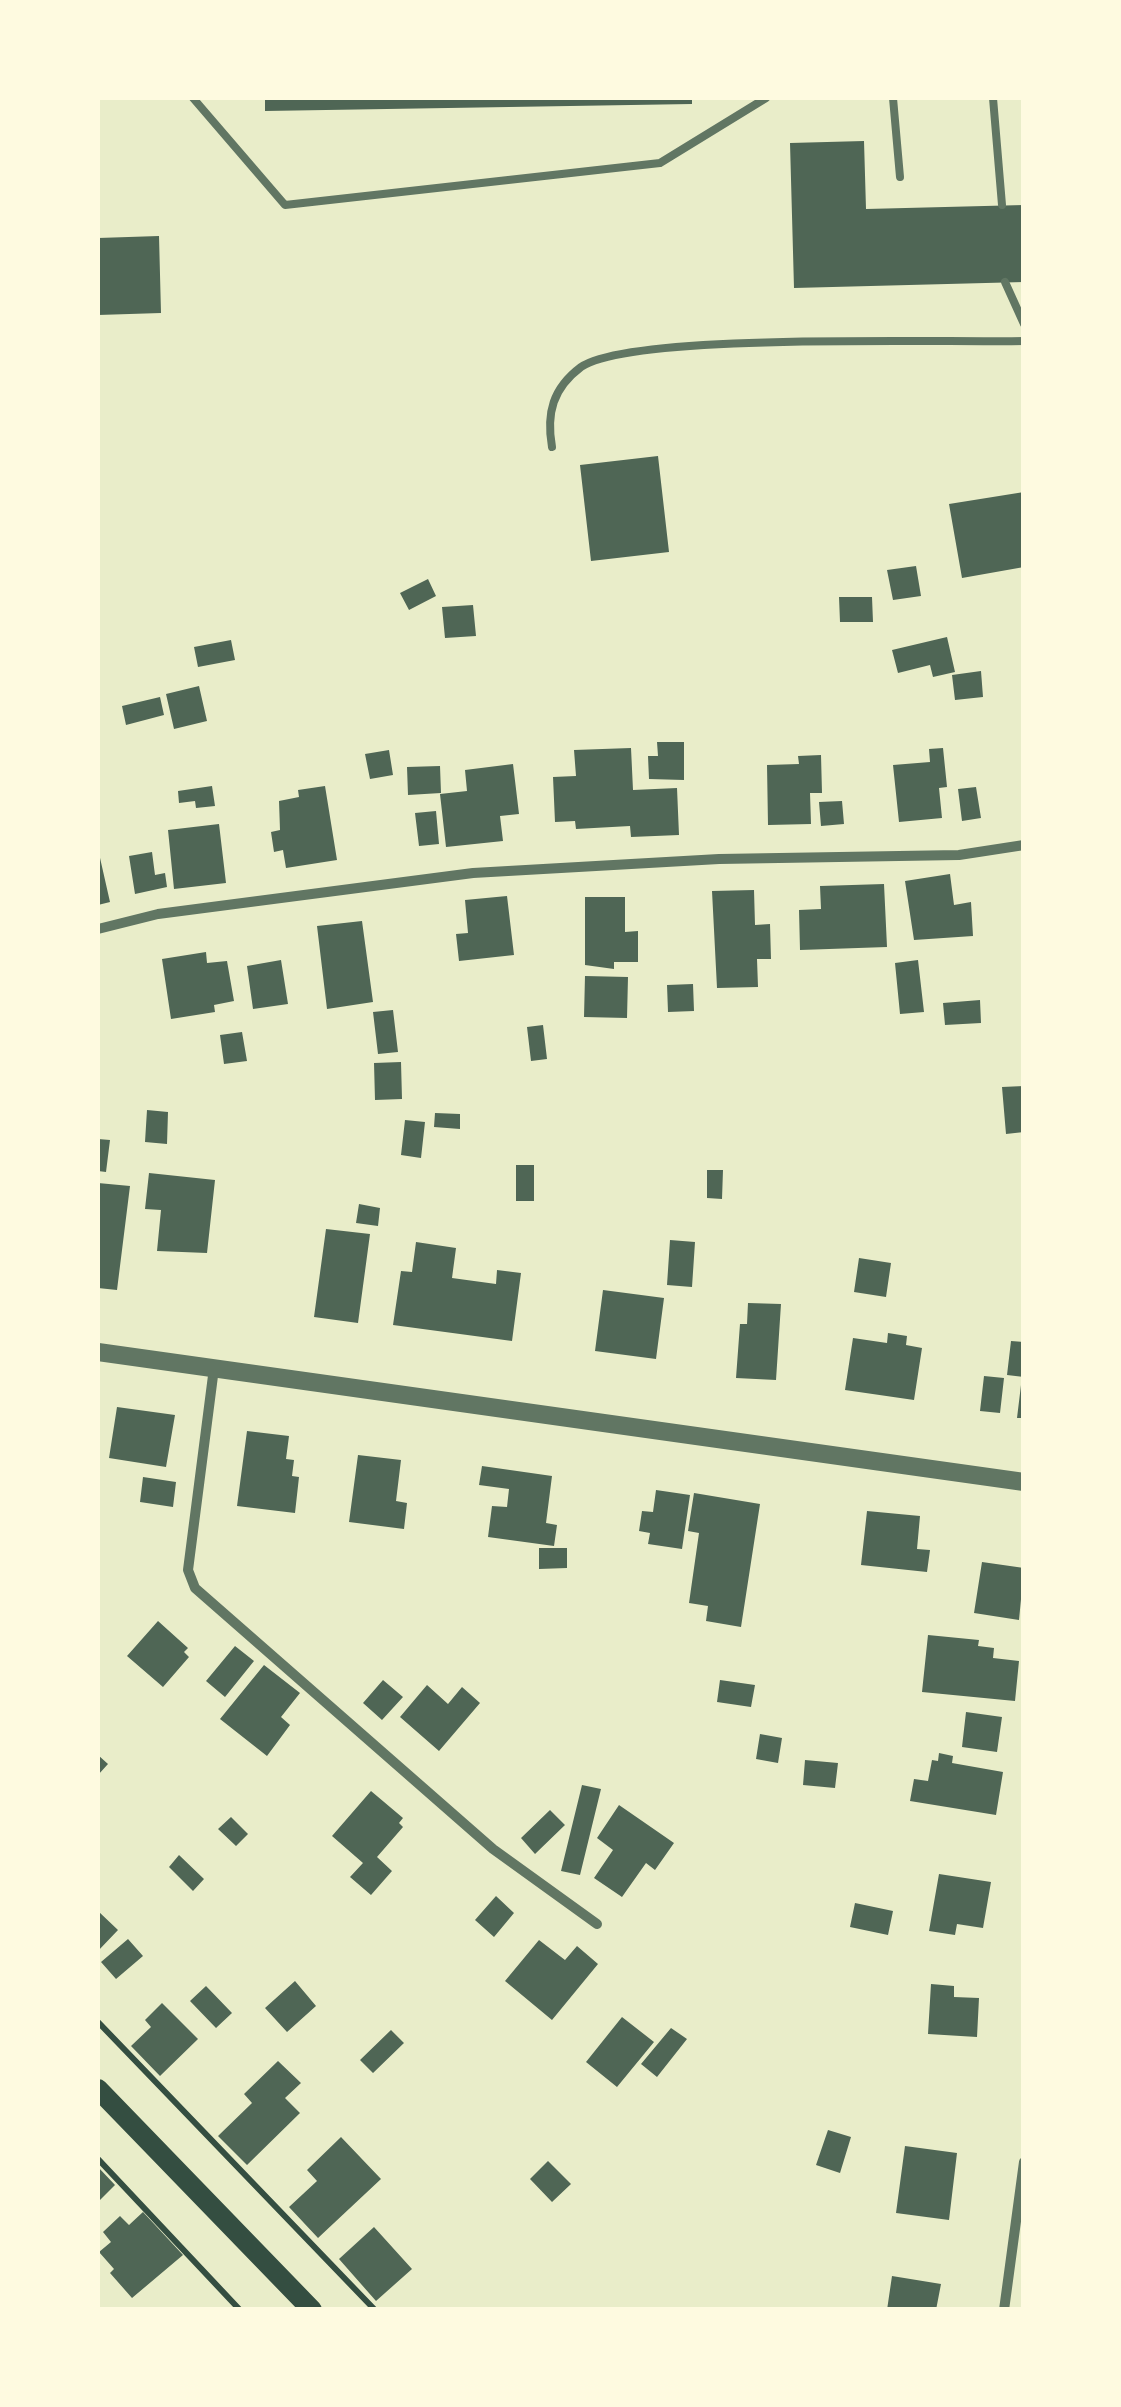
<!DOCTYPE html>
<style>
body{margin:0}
#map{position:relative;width:1121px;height:2407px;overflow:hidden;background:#e9edc9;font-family:Manrope,sans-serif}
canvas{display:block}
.frame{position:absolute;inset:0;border:100px solid #fefae0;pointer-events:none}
</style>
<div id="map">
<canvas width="1121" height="2407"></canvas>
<div class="frame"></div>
</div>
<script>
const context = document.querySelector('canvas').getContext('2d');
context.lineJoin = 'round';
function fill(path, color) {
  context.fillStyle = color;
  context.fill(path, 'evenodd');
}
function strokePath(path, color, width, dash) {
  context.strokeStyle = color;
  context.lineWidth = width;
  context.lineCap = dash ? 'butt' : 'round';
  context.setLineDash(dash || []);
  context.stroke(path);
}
const building = new Path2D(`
 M265,98H692V104L265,111Z
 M864,141L866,209L1024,205V282L794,288L790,143Z
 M159,236L161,313L98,315V238Z
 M658,456L669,552L591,561L580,465Z
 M1024,492V567L962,578L949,504Z
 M916,566L921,596L893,600L887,570Z
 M428,579L436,596L409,610L400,593Z
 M839,597H872L873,622H840Z
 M473,605L476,636L445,638L442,607Z
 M947,637L955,672L933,677L930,665L898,673L892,650Z
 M231,640L235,660L198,667L194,647Z
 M981,671L983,697L955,700L952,675Z
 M199,686L207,721L174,729L166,694Z
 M160,697L164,715L126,725L122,706Z
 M657,742H684V780L649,779L648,756H658Z
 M631,748L633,790L677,788L679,835L631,837L630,826L576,829L575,821L555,822L553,777L576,776L574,750Z
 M943,748L947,787L939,788L942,818L899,822L893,765L930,762L929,749Z
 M389,750L393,775L370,779L365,754Z
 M821,755L822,793H810L811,824L768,825L767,765L799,764L798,756Z
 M513,764L519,814L500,816L503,841L446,847L440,794L467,791L465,770Z
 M440,766L441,793L408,795L407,767Z
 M212,786L215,806L196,808L195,801L179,803L178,791Z
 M325,786L337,860L286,868L283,850L274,852L271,832L280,830L279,801L299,797L298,790Z
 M976,787L981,818L962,821L958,789Z
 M842,801L844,824L821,826L819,802Z
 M436,811L439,844L419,846L415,813Z
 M219,824L226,883L174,889L168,830Z
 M98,849L110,902L98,905Z
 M152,852L155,875L165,873L167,887L135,894L129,856Z
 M950,874L954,905L971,902L973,936L914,940L905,881Z
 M884,884L887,947L800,950L799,910L821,909L820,886Z
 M754,890L755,925L770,924L771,959H757L758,987L717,988L712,891Z
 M507,896L514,955L459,961L456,934L468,933L465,900Z
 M585,897H625V932L638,931V962H614V969L585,965Z
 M362,921L373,1002L327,1009L317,926Z
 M206,952L207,963L227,961L234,1001L214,1005L215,1012L171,1019L162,959Z
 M281,960L288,1004L253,1009L247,966Z
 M918,960L924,1012L900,1014L895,963Z
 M585,976L628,977L627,1018L584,1017Z
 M693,984L694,1011L668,1012L667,985Z
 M980,1000L981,1023L945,1025L943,1003Z
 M393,1010L398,1052L378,1054L373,1012Z
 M543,1025L547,1059L531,1061L527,1027Z
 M242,1032L247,1061L224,1064L220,1035Z
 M401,1062L402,1099L375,1100L374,1063Z
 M1024,1086V1132L1006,1134L1002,1087Z
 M147,1110L168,1112L167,1144L145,1142Z
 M435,1113L460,1114V1129L434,1127Z
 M405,1120L425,1122L421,1158L401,1155Z
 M98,1139L110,1140L106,1172L98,1171Z
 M516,1165H534V1201H516Z
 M707,1170H723L722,1199L707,1198Z
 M149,1173L215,1180L207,1253L157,1251L161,1210L145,1209Z
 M98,1183L130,1186L117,1290L98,1288Z
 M359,1204L380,1208L378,1226L356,1223Z
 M326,1229L370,1234L358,1323L314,1317Z
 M670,1240L695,1242L692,1287L667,1285Z
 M416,1242L456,1248L452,1278L496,1284L497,1270L521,1273L512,1341L393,1325L401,1271L412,1272Z
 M859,1258L891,1263L886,1297L854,1292Z
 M603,1290L664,1298L656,1359L595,1351Z
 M748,1303L781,1304L776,1380L736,1378L740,1324H747Z
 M888,1333L907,1336L906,1345L922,1348L914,1400L845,1390L853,1338L887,1343Z
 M1011,1341L1024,1342V1377L1007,1375Z
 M984,1376L1004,1378L1000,1413L980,1411Z
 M1021,1385H1024V1418H1017Z
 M117,1407L175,1415L166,1467L109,1458Z
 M247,1431L289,1436L286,1459L294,1460L292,1476L299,1477L295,1513L237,1506Z
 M358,1455L401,1460L396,1501L407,1503L404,1529L349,1522Z
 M482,1466L552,1476L546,1523L557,1525L554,1546L488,1537L492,1506L507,1507L509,1489L479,1485Z
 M143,1477L176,1482L173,1507L140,1502Z
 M656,1490L690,1495L682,1549L648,1544L650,1533L639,1531L642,1511L653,1512Z
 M694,1493L760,1504L741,1627L706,1621L708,1606L689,1603L699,1533L688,1531Z
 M867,1511L920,1516L917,1549L930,1550L927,1572L861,1565Z
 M539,1548H567V1568L539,1569Z
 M982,1562L1024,1568L1019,1620L974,1613Z
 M158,1621L188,1648L184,1652L189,1657L163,1687L127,1656Z
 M928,1635L979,1640L978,1646L994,1648L993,1658L1019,1661L1015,1701L922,1692Z
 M235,1646L254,1661L225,1697L206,1681Z
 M264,1665L300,1693L281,1717L290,1725L267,1756L220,1719Z
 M383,1680L403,1697L382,1720L363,1703Z
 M720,1680L755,1685L751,1707L717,1702Z
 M427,1685L448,1704L462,1687L480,1703L439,1751L400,1717Z
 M966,1712L1002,1717L997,1752L962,1747Z
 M760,1734L782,1738L778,1763L756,1759Z
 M939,1753L953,1756L952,1763L1003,1772L996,1815L910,1801L914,1779L928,1781L932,1760L938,1761Z
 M98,1755L108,1764L98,1775Z
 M805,1760L838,1763L835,1788L803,1785Z
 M582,1785L601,1789L580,1875L561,1871Z
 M371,1791L403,1818L399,1823L403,1827L377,1857L392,1871L371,1895L350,1877L363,1863L332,1836Z
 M619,1805L674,1843L655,1870L646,1863L622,1897L594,1878L613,1850L597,1838Z
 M550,1810L565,1825L535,1854L521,1838Z
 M231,1817L248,1834L236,1846L218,1829Z
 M179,1855L204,1879L193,1891L169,1867Z
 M939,1874L991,1882L983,1928L957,1924L955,1935L929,1931Z
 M496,1896L514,1913L494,1937L475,1920Z
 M855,1903L893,1911L888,1935L850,1927Z
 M98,1911L118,1930L98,1951Z
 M128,1939L143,1956L116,1979L101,1962Z
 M539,1940L565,1960L577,1946L598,1964L552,2020L505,1981Z
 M295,1981L316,2006L287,2032L265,2008Z
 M931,1984L954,1986V1997L979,1998L977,2037L928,2034Z
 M206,1986L232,2013L216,2028L190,2001Z
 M162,2003L198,2039L160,2076L131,2046L151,2027L145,2020Z
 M622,2017L654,2042L617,2087L586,2062Z
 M671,2028L687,2039L657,2077L641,2064Z
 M391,2030L404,2043L373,2073L360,2060Z
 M278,2061L301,2083L285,2098L300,2113L247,2165L218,2136L252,2103L244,2094Z
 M828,2130L851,2137L840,2173L816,2165Z
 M341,2137L381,2179L318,2238L289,2207L317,2181L307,2170Z
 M905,2146L957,2153L949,2220L896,2213Z
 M548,2161L571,2184L552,2202L530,2179Z
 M98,2167L115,2185L98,2202Z
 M143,2212L183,2255L132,2298L110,2273L114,2269L99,2252L111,2242L103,2232L120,2216L129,2225Z
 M374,2227L412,2269L376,2301L339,2259Z
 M892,2276L941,2284L936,2310H887Z`);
const path = new Path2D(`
 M98,2022L375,2310
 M98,2159L240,2310`);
const service = new Path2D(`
 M193,98L285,205L660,163L766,98
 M893,98L900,177
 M993,98L1002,205
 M1005,282L1024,324
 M552,447C546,413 553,388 581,367C630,332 947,343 1024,341`);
const minor = new Path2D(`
 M98,929L158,914L473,873L719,859L959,855L1024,845
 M214,1368L188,1570L195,1588L493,1849L597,1924
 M1004,2310L1024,2162`);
const tertiary = new Path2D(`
 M98,1352L1024,1482`);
const secondary = new Path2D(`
 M98,2089L312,2310`);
fill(building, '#4f6655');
strokePath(path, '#344e41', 6);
strokePath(service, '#617663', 8);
strokePath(minor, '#617663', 10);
strokePath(tertiary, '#617663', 18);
strokePath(secondary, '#344e41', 20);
</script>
